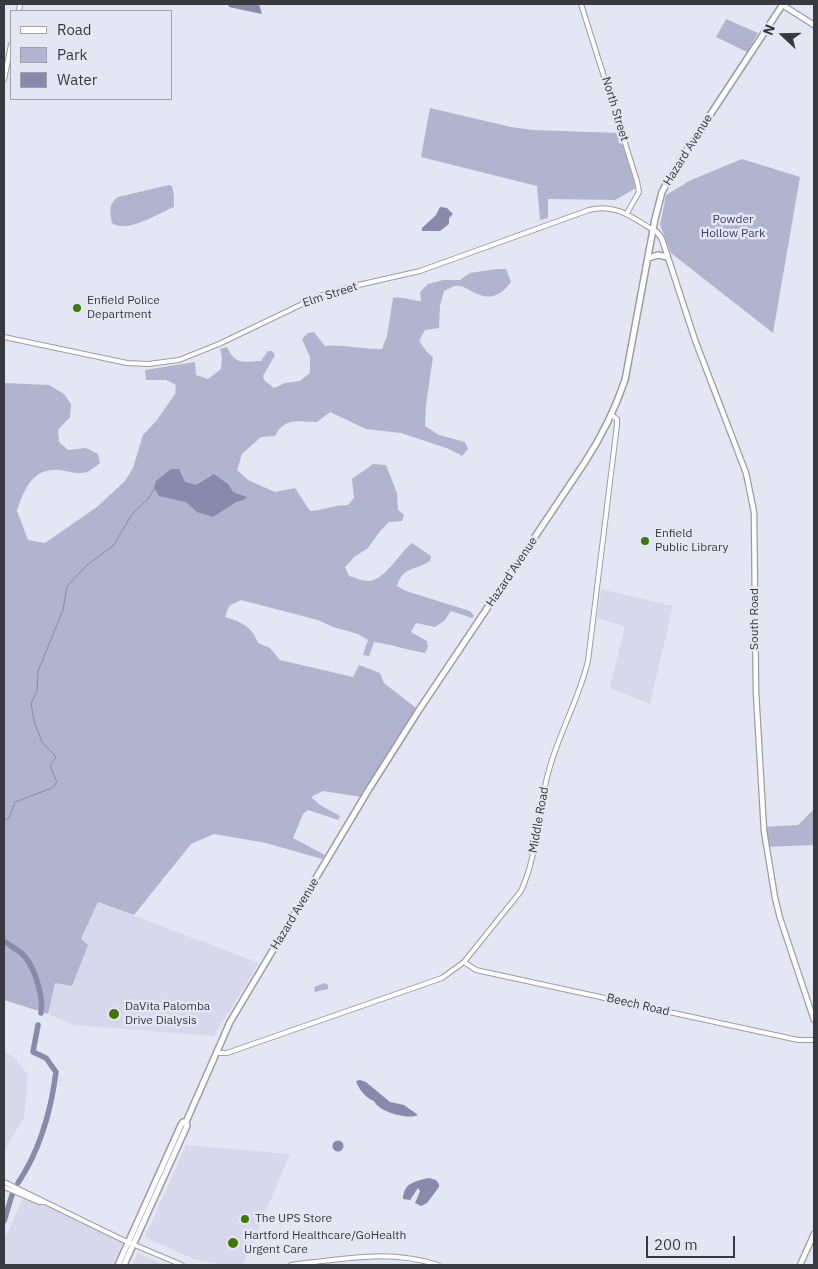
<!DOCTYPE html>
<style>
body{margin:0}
#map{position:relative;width:818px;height:1269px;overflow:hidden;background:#e5e6f3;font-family:"IBM Plex Sans",sans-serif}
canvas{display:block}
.frame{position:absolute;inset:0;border:5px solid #393a3f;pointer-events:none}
.legend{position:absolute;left:10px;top:10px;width:162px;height:90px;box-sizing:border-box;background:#e5e6f3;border:1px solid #a0a1ab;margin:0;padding:6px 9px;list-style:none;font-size:15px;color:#393a3f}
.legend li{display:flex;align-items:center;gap:10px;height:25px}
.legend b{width:25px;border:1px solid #a0a1ab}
.north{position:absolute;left:758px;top:10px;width:50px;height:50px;-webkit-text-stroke:4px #e5e6f3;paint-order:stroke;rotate:291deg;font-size:14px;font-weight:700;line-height:20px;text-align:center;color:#393a3f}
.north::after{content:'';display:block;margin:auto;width:18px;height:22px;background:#393a3f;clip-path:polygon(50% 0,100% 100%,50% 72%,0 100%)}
.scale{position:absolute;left:646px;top:1236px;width:89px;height:22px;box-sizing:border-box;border:2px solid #393a3f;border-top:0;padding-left:6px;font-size:15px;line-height:18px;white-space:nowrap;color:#393a3f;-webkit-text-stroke:4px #e5e6f3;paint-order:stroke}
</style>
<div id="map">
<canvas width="818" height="1269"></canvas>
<div class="frame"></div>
<ul class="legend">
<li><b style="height:6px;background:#fff"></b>Road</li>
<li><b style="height:14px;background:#b2b3ce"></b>Park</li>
<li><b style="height:14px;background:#8989ac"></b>Water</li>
</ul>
<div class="north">N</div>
<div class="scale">200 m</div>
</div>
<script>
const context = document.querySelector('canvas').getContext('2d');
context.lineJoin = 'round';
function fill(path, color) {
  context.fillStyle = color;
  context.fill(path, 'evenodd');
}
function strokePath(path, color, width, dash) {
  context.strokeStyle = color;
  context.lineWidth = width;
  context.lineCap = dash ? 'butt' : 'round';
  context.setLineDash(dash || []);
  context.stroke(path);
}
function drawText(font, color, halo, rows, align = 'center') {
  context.font = font + ' "IBM Plex Sans",sans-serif';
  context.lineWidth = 5;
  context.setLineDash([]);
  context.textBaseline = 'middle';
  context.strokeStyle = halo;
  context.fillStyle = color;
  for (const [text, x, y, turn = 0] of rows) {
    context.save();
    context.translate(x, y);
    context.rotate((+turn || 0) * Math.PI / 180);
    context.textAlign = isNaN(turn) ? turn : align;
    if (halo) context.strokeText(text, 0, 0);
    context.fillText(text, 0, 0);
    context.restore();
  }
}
const built = new Path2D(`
 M601,589L673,606L650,704L610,688L625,626L597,618Z
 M98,902L259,963L214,1036L74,1025L48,1014L55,983L72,986L81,939Z
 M4,1052L14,1057L28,1075L24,1118L4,1151Z
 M186,1145L290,1154L243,1265L220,1264L193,1259L145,1237Z
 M24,1196L123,1242L112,1265H4V1240Z
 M138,1253L163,1264L166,1265H132Z`);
const green = new Path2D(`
 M726,19L758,33L747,52L716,37Z
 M430,108L511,127L533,130L619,133L636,188L615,200L548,199V218L540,220L537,186L421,157Z
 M742,159L800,177L773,333L671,253L660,225L666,195L691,180Z
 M169,185L172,186L174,195V207C159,213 127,234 112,223C110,212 108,204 118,197Z
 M497,269H506L511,282C500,296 491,301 473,292C467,289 462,285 455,286C451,287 447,290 444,291L440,306L439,328L425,330L419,341L427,352L433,357L426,405L425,426L439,435L465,442L468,449L462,456L449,449L401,433L366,429L330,412L317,422C299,422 285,416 275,436L261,437L242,454L237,470L248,480L275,492L295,488L310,511C323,510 334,505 348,505L354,498L352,479L373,464L386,465L397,493L398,510L404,515L402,521L389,522L380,531L368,548L354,557L345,567L349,576C354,577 362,581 368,581C385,581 399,553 412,543L431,556L430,561C415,571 403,566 397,586L406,591L470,611L474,616L472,618L451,611L444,621L435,627L416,623L411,632L427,641L428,647L425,653C407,650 391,644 374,642L369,656L363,655L368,640L358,634L333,627L318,620L241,600L229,606L225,617C241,622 252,626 258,643L270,648L280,660L353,677L359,665L380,673L384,683L416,708L361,797L323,791L311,797L320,805L340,816L338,820L308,810L303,814L293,838L325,855L322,859L266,843L214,834L191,844L134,915L98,902L81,939L88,945L72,986L55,983L48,1014L4,1000V672L5,648L4,647V383L49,385L64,394L71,404L70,417L58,430L59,442L68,450L86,448L98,454L100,463C96,466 91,470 87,472C78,475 68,471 59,470C32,468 24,490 17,511L28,540L45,543L97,507L125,481L133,468L143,435L157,420L175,394L176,385L166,380H146L145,370L195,362L196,375L208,379L221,369L222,357L220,349L227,347C235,365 243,362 261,361L268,351H272L275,355L263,376L264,380L274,388L285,383L300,381L310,373V357L302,339L308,333L314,332L325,346C344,344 363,350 382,349L387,336L393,298C403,296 411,301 421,301L420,292L428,284L443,280H460L470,273Z
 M814,809V845L763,847L761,827L798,825Z
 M325,983L328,985V989L315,992L314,987Z`);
const water = new Path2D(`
 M228,4H259L262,14L229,7Z
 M440,207L447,208L453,214L449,218V224L440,231H422V228L436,215Z
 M171,469H179L185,482L196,485L214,474L228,484L233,492L247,497L244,500L236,502L213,517L197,512L186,502L159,496L154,488L156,481Z
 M360,1080L366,1082L390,1102L404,1105L418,1115C408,1120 379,1112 374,1101C366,1098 359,1090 356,1081Z
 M332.5 1146a5.5 5.5 0 1 1 11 0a5.5 5.5 0 1 1-11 0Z
 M429,1178L436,1180L439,1184V1187L427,1203L421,1206L415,1203L420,1191L418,1188L410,1200L403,1199C403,1183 416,1181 429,1178Z`);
const stream = new Path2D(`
 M4,821L9,818L15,802L52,788L57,782L50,766L56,757L42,742L34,721L31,703L37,691L38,671L63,610L67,586L87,565L114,545L132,514L148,499L154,489`);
const river = new Path2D(`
 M4,941C10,946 21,951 26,958C35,970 44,998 41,1013
 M18,1183C40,1150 51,1111 56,1072L46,1058L33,1052L38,1025
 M4,1221L12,1195`);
const tertiary = new Path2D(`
 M581,4L637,181L639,192L627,213
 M19,11L20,4
 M4,80L11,45
 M4,337L127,363L148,364L179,360L219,344L319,296L345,288L420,271L589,210C615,203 632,217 653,230
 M464,962L476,970L798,1040H814
 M217,1050L220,1053H227L442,978L464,962L521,891C539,852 537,810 549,770C559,733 579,699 588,661L617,425V419L611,415
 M4,1182L123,1240L182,1265
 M4,1187L39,1202H44
 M291,1265C341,1259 389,1249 438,1265`);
const secondary = new Path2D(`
 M781,4L814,25
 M653,230L657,232L662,239L695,340L746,473L754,512L756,692L764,831L775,898L780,918L814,1020
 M800,1265L814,1234`);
const primary = new Path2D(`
 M648,258L658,255L667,257
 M118,1265L181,1125L183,1122H186
 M124,1265L181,1139L187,1126L186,1122L230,1022L369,789L419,710L585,462C602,436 615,409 625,380L655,219L662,192L674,170L783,4`);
const markers = [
 [77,308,5,"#3f7708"],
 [645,541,5,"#3f7708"],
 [114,1014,6,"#3f7708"],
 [245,1219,5,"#3f7708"],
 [233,1243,6,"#3f7708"]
];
const streetNames = [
 ["North Street",615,109,73],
 ["Hazard Avenue",688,150,-58],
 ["Elm Street",330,295,-18],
 ["Hazard Avenue",512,572,-56],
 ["South Road",755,619,-90],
 ["Middle Road",539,820,-80],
 ["Hazard Avenue",295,914,-59],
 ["Beech Road",638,1005,13]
];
const parkNames = [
 ["Powder",733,220],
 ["Hollow Park",733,234]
];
const poiNames = [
 ["Enfield Police",87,301],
 ["Department",87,315],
 ["Enfield",655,534],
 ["Public Library",655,548],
 ["DaVita Palomba",125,1007],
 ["Drive Dialysis",125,1021],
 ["The UPS Store",255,1219],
 ["Hartford Healthcare/GoHealth",244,1236],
 ["Urgent Care",244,1250]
];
fill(built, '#d8d8ed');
fill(green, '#b2b3ce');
fill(water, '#8989ac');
strokePath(stream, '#8989ac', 1);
strokePath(river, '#8989ac', 5.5);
strokePath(tertiary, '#9c9ca8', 6);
strokePath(secondary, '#9c9ca8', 7);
strokePath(primary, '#9c9ca8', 8);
strokePath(tertiary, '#fff', 4);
strokePath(secondary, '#fff', 4.5);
strokePath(primary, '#fff', 5);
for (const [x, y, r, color] of markers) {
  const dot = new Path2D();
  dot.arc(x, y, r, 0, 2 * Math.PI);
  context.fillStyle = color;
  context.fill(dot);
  strokePath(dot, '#e5e6f3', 2);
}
drawText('12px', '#393a3f', '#e5e6f3', streetNames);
drawText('12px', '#403d6e', '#e5e6f3', parkNames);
drawText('12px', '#393a3f', '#e5e6f3', poiNames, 'left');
</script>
